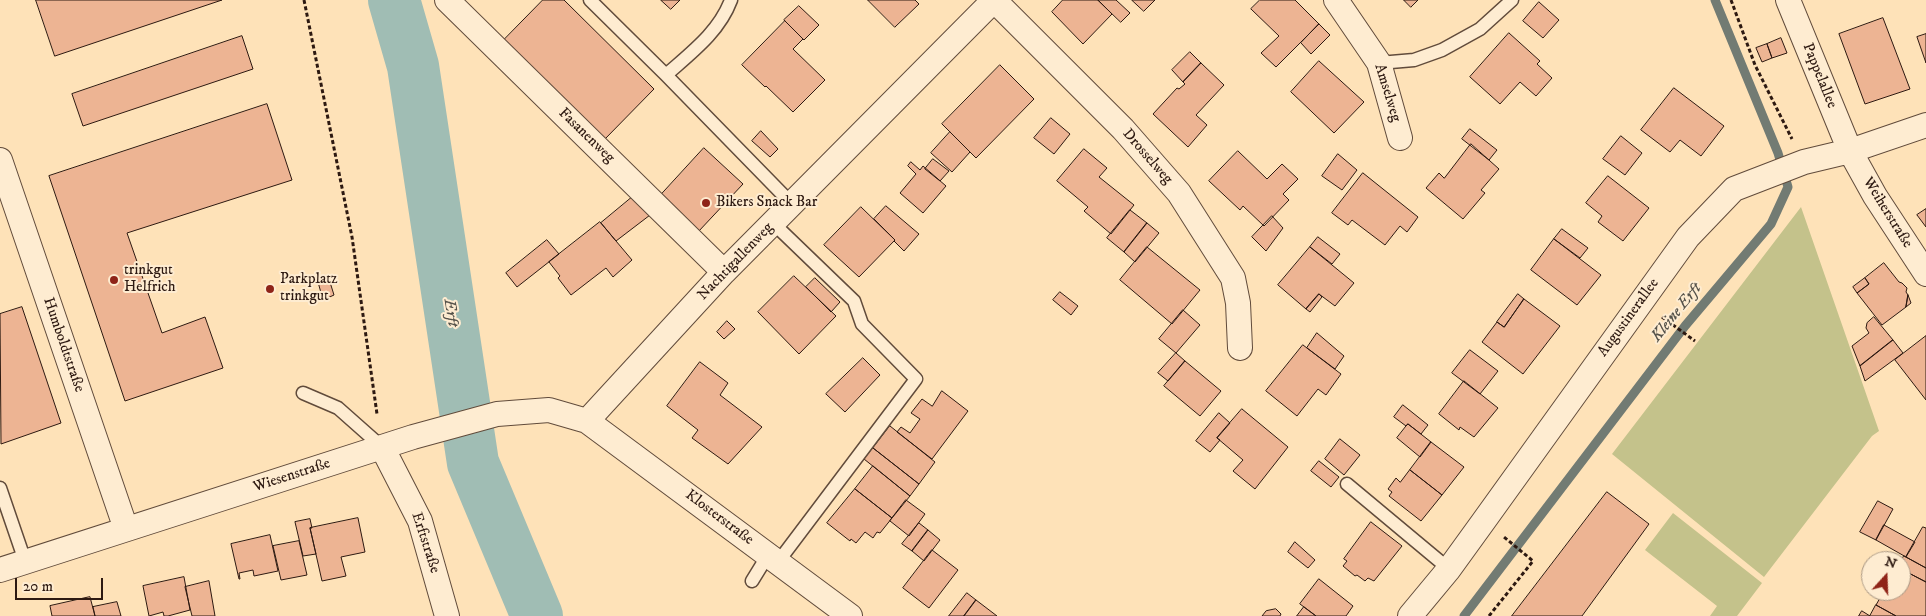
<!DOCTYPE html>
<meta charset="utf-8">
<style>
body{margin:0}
#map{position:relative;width:1926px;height:616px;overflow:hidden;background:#fee2b8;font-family:"IM FELL DW Pica",serif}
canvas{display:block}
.north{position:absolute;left:1861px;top:551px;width:50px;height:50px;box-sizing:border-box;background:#feecd1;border:1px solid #aa9884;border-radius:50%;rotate:20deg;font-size:14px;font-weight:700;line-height:20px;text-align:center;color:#2d1911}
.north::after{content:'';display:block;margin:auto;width:18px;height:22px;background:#8f2418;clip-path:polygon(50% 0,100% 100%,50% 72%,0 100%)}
.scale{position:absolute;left:15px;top:578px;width:88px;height:22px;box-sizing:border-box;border:2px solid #2d1911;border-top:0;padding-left:6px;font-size:15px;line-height:18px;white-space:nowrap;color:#2d1911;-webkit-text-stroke:4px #feecd1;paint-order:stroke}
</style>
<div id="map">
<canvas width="1926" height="616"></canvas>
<div class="north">N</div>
<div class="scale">20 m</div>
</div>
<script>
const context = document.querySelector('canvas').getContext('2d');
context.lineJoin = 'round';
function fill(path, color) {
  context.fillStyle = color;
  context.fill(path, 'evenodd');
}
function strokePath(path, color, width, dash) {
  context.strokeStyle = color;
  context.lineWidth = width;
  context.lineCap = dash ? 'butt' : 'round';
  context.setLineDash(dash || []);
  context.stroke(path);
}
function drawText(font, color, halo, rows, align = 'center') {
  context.font = font + ' "IM FELL DW Pica",serif';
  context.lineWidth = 4;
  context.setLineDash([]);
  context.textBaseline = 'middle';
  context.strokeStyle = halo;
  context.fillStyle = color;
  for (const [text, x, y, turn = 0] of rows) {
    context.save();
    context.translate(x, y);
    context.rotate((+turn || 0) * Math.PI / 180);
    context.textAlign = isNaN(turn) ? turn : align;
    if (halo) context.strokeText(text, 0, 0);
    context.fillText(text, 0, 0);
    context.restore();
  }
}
const green = new Path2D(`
 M1801,207L1879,431L1872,436L1764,577L1612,454Z
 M1673,513L1762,583L1737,616H1710L1717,606L1645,550Z`);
const stream = new Path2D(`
 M1464,616L1685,326L1771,224L1788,187L1778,153L1715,0`);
const river = new Path2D(`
 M394,0L413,66L473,463L537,616`);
const building = new Path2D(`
 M36,0H222L55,56Z
 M543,0H564L654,89L604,140L503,41Z
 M661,0H680L671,9Z
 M868,0H915L919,4L895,27Z
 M1063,0H1098L1112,14L1083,44L1052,12Z
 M1098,0H1116L1130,13L1121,22Z
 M1132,0H1155L1144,11Z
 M1260,0H1295L1319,24L1276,67L1261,53L1279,36L1251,9Z
 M1404,0H1418L1411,7Z
 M1539,2L1559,20L1543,38L1523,21Z
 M799,6L819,25L804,40L784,20Z
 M1883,18L1910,89L1865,104L1839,34Z
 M785,21L803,39L793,49L825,80L793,112L766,86L765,87L742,65Z
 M1319,24L1330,35L1311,54L1301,43Z
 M1509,33L1540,61L1537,64L1552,78L1536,96L1520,82L1500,104L1470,77Z
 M1926,34V63L1917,37Z
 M242,36L253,69L83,126L72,94Z
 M1781,38L1787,53L1772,58L1767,44Z
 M1767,44L1772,58L1762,62L1756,48Z
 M1190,52L1201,63L1183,82L1172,70Z
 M1319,61L1364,102L1334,133L1291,92Z
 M1201,63L1224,85L1196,115L1207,125L1188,147L1153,114L1177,88L1179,89L1185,84L1183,82Z
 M1000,65L1034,99L976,158L942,124Z
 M1674,88L1724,126L1701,156L1680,140L1670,152L1641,130Z
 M267,104L292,180L127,233L162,333L205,317L223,368L125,401L49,176Z
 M1051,118L1070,134L1054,154L1034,138Z
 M1470,129L1497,150L1489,160L1462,139Z
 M761,131L778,149L770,157L752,141Z
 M950,132L970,152L952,172L931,153Z
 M1621,136L1642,153L1625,175L1603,159Z
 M1471,144L1499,169L1481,190L1485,193L1463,219L1426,188L1439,173L1444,178Z
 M704,148L743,184L698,232L660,196Z
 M1084,149L1107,168L1099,177L1134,205L1111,234L1084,211L1088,207L1057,181Z
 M1238,151L1267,179L1282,164L1298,179L1283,194L1289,200L1264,226L1243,206L1240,210L1209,181Z
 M1338,154L1357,170L1342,190L1322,176Z
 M933,159L949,171L940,181L925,169Z
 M911,162L920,170L923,166L946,186L923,213L900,193L916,174L908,166Z
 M1363,173L1418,217L1407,232L1400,226L1385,245L1352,220L1348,225L1332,213Z
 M1608,176L1649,208L1623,241L1598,222L1602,216L1586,203Z
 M636,194L654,212L616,241L601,223Z
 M886,206L919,234L904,251L894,241L895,240L874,219Z
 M861,207L895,240L859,277L824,245Z
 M1926,209V227L1917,215Z
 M1130,210L1147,223L1124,252L1107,238Z
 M1272,216L1283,228L1266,251L1252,237Z
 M600,222L632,260L613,277L606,268L571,295L558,278L560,276L549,262Z
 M1147,223L1159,233L1135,262L1124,252Z
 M1562,229L1588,248L1580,258L1554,239Z
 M1318,237L1340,254L1332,264L1310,247Z
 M1554,239L1601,275L1577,305L1531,270Z
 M547,240L559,254L517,287L506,273Z
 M1147,247L1200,290L1172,324L1120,280Z
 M1310,247L1354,283L1335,306L1319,294L1306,309L1278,285Z
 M1884,263L1899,282L1902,283L1907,288L1906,292L1908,295L1906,307L1882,325L1857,293L1869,284L1865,278Z
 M794,276L836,316L799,354L758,312Z
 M815,278L840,302L831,312L806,287Z
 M1865,278L1869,284L1857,293L1853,287Z
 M329,279L334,295L323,300L318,282Z
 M1060,292L1078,306L1071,315L1053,300Z
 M1319,294L1322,297L1310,312L1306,309Z
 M1518,294L1524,299L1504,327L1497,322Z
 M1908,295L1911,303L1906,307Z
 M1524,299L1560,326L1523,374L1482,342L1497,322L1504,327Z
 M22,307L61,423L1,444L0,314Z
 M1183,310L1200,325L1176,353L1159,339Z
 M1874,317L1893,340L1860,366L1852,346L1869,333L1866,328L1867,323Z
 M727,321L735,329L724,339L717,332Z
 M1317,333L1344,356L1335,369L1307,348Z
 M1926,336V400L1895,360Z
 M1893,340L1903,353L1865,381L1860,366Z
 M1303,345L1341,374L1326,395L1318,389L1297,416L1266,391Z
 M1470,350L1498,371L1480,394L1452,373Z
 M1176,353L1185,361L1168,381L1158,373Z
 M863,358L880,375L845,412L826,394Z
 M1185,361L1221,391L1200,416L1164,386Z
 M700,362L728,383L720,395L762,427L728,464L692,438L698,430L667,406Z
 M1464,381L1498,408L1474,437L1460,427L1459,430L1439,414Z
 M942,391L968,411L932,459L897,432L901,427L910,433L920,419L911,413L922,399L932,406Z
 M1403,405L1428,425L1421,434L1408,424L1406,426L1394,417Z
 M1242,409L1288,447L1255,489L1233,471L1243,460L1217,438Z
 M1219,413L1230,423L1217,438L1220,440L1210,452L1196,441Z
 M1408,424L1431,442L1420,457L1397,438Z
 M890,426L935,462L919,484L873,448Z
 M1340,439L1360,455L1344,475L1325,459Z
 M1431,442L1464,467L1442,495L1410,470Z
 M873,448L919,484L910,496L864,459Z
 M1319,461L1339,477L1331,487L1311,471Z
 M873,466L910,496L892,518L855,489Z
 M1410,470L1442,495L1421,521L1389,496L1392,492L1388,489L1396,478L1400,482Z
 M855,489L892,518L880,533L877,532L873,538L865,532L856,543L851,539L850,541L827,523Z
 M1607,492L1649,524L1582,616H1512Z
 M906,500L925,514L909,536L890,521Z
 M1878,501L1893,509L1876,540L1860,532Z
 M358,518L365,552L341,557L346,576L322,581L310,528Z
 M310,519L312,528H310L316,554L303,556L295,522Z
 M1371,522L1402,546L1374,581L1368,578L1365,581L1357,575L1355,576L1343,566L1347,561L1344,559Z
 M919,523L928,530L912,551L902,544Z
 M1884,525L1915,542L1906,557L1876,540Z
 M1923,527L1926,528V568L1906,557Z
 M928,530L940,540L924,561L912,551Z
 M270,535L278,571L254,576L253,570L239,573L240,579H239L231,544Z
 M299,541L307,575L281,580L273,546Z
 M1295,542L1315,560L1308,568L1288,552Z
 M932,550L958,570L929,608L903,588Z
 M1904,556L1926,568V582L1901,569V561Z
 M1901,569L1926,582V616H1896L1876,605L1884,591H1901Z
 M184,577L190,610L168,616H164L163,612L149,616L143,586Z
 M1319,579L1353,606L1346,616H1316L1300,604Z
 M209,581L215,616H192L185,587Z
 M967,593L976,600L964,616H949Z
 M90,597L95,616H52L50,606Z
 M976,600L997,616H964Z
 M117,602L121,616H95L93,607Z
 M1876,605L1896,616H1870Z
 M1304,607L1316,616H1297Z
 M1276,609L1281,614L1280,616H1262L1266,611Z
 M1862,611L1870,616H1859Z`);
const path = new Path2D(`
 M304,0L352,237L377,414
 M1731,0L1755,65L1792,139
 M1662,317L1695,341
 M1489,616L1533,561L1504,537`);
const service = new Path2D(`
 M590,0L666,75L792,204
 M1379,63L1414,60L1442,50L1480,29L1512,0
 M666,75C692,52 719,32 731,0
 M773,223L854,301L862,324L916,379L778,562
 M303,393L338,408L382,447
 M1347,484L1449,569
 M0,488L25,561
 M752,581L768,555`);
const minor = new Path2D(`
 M447,0L724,272
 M994,0L1123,129L1179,193L1233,278L1238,303L1240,348
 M1336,0L1379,63L1400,138
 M1788,0L1850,151L1875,196L1926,274
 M0,160L126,529
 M587,421L724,272L994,0
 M382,447L420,521L447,616
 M0,570L413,437L497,414L549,410L587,421L850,616
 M1410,616L1449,569L1483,522L1688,237L1734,189L1804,162L1850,151L1926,125`);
const markers = [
 [706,203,5,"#8f2418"],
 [114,280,5,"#8f2418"],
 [270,289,5,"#8f2418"]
];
const streetNames = [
 ["Pappelallee",1819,76,68],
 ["Amselweg",1387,93,73],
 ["Fasanenweg",586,136,44],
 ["Drosselweg",1147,157,49],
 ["Weiherstraße",1887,213,58],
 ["Nachtigallenweg",736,262,-46],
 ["Augustinerallee",1629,318,-54],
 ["Humboldtstraße",63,345,71],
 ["Wiesenstraße",292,476,-18],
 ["Klosterstraße",719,518,37],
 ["Erftstraße",425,543,72]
];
const poiNames = [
 ["Bikers Snack Bar",716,203],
 ["trinkgut",124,271],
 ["Helfrich",124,288],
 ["Parkplatz",280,280],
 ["trinkgut",280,297]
];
const waterNames = [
 ["Erft",450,313,81],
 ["Kleine Erft",1677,313,-51]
];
fill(green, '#c4c28b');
strokePath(stream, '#727b73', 9);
strokePath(river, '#a0bdb4', 52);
fill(building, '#edb493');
strokePath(building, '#2d1911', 1);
strokePath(service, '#614b3b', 15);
strokePath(minor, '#614b3b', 26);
strokePath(path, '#2d1911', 3, [4, 2.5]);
strokePath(service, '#feecd1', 12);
strokePath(minor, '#feecd1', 24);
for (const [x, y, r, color] of markers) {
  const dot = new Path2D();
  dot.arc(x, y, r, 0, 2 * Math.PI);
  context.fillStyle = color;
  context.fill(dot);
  strokePath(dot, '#feecd1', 2);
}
drawText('15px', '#2d1911', '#feecd1', streetNames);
drawText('15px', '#2d1911', '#feecd1', poiNames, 'left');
drawText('italic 16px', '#55524a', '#feecd1', waterNames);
</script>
